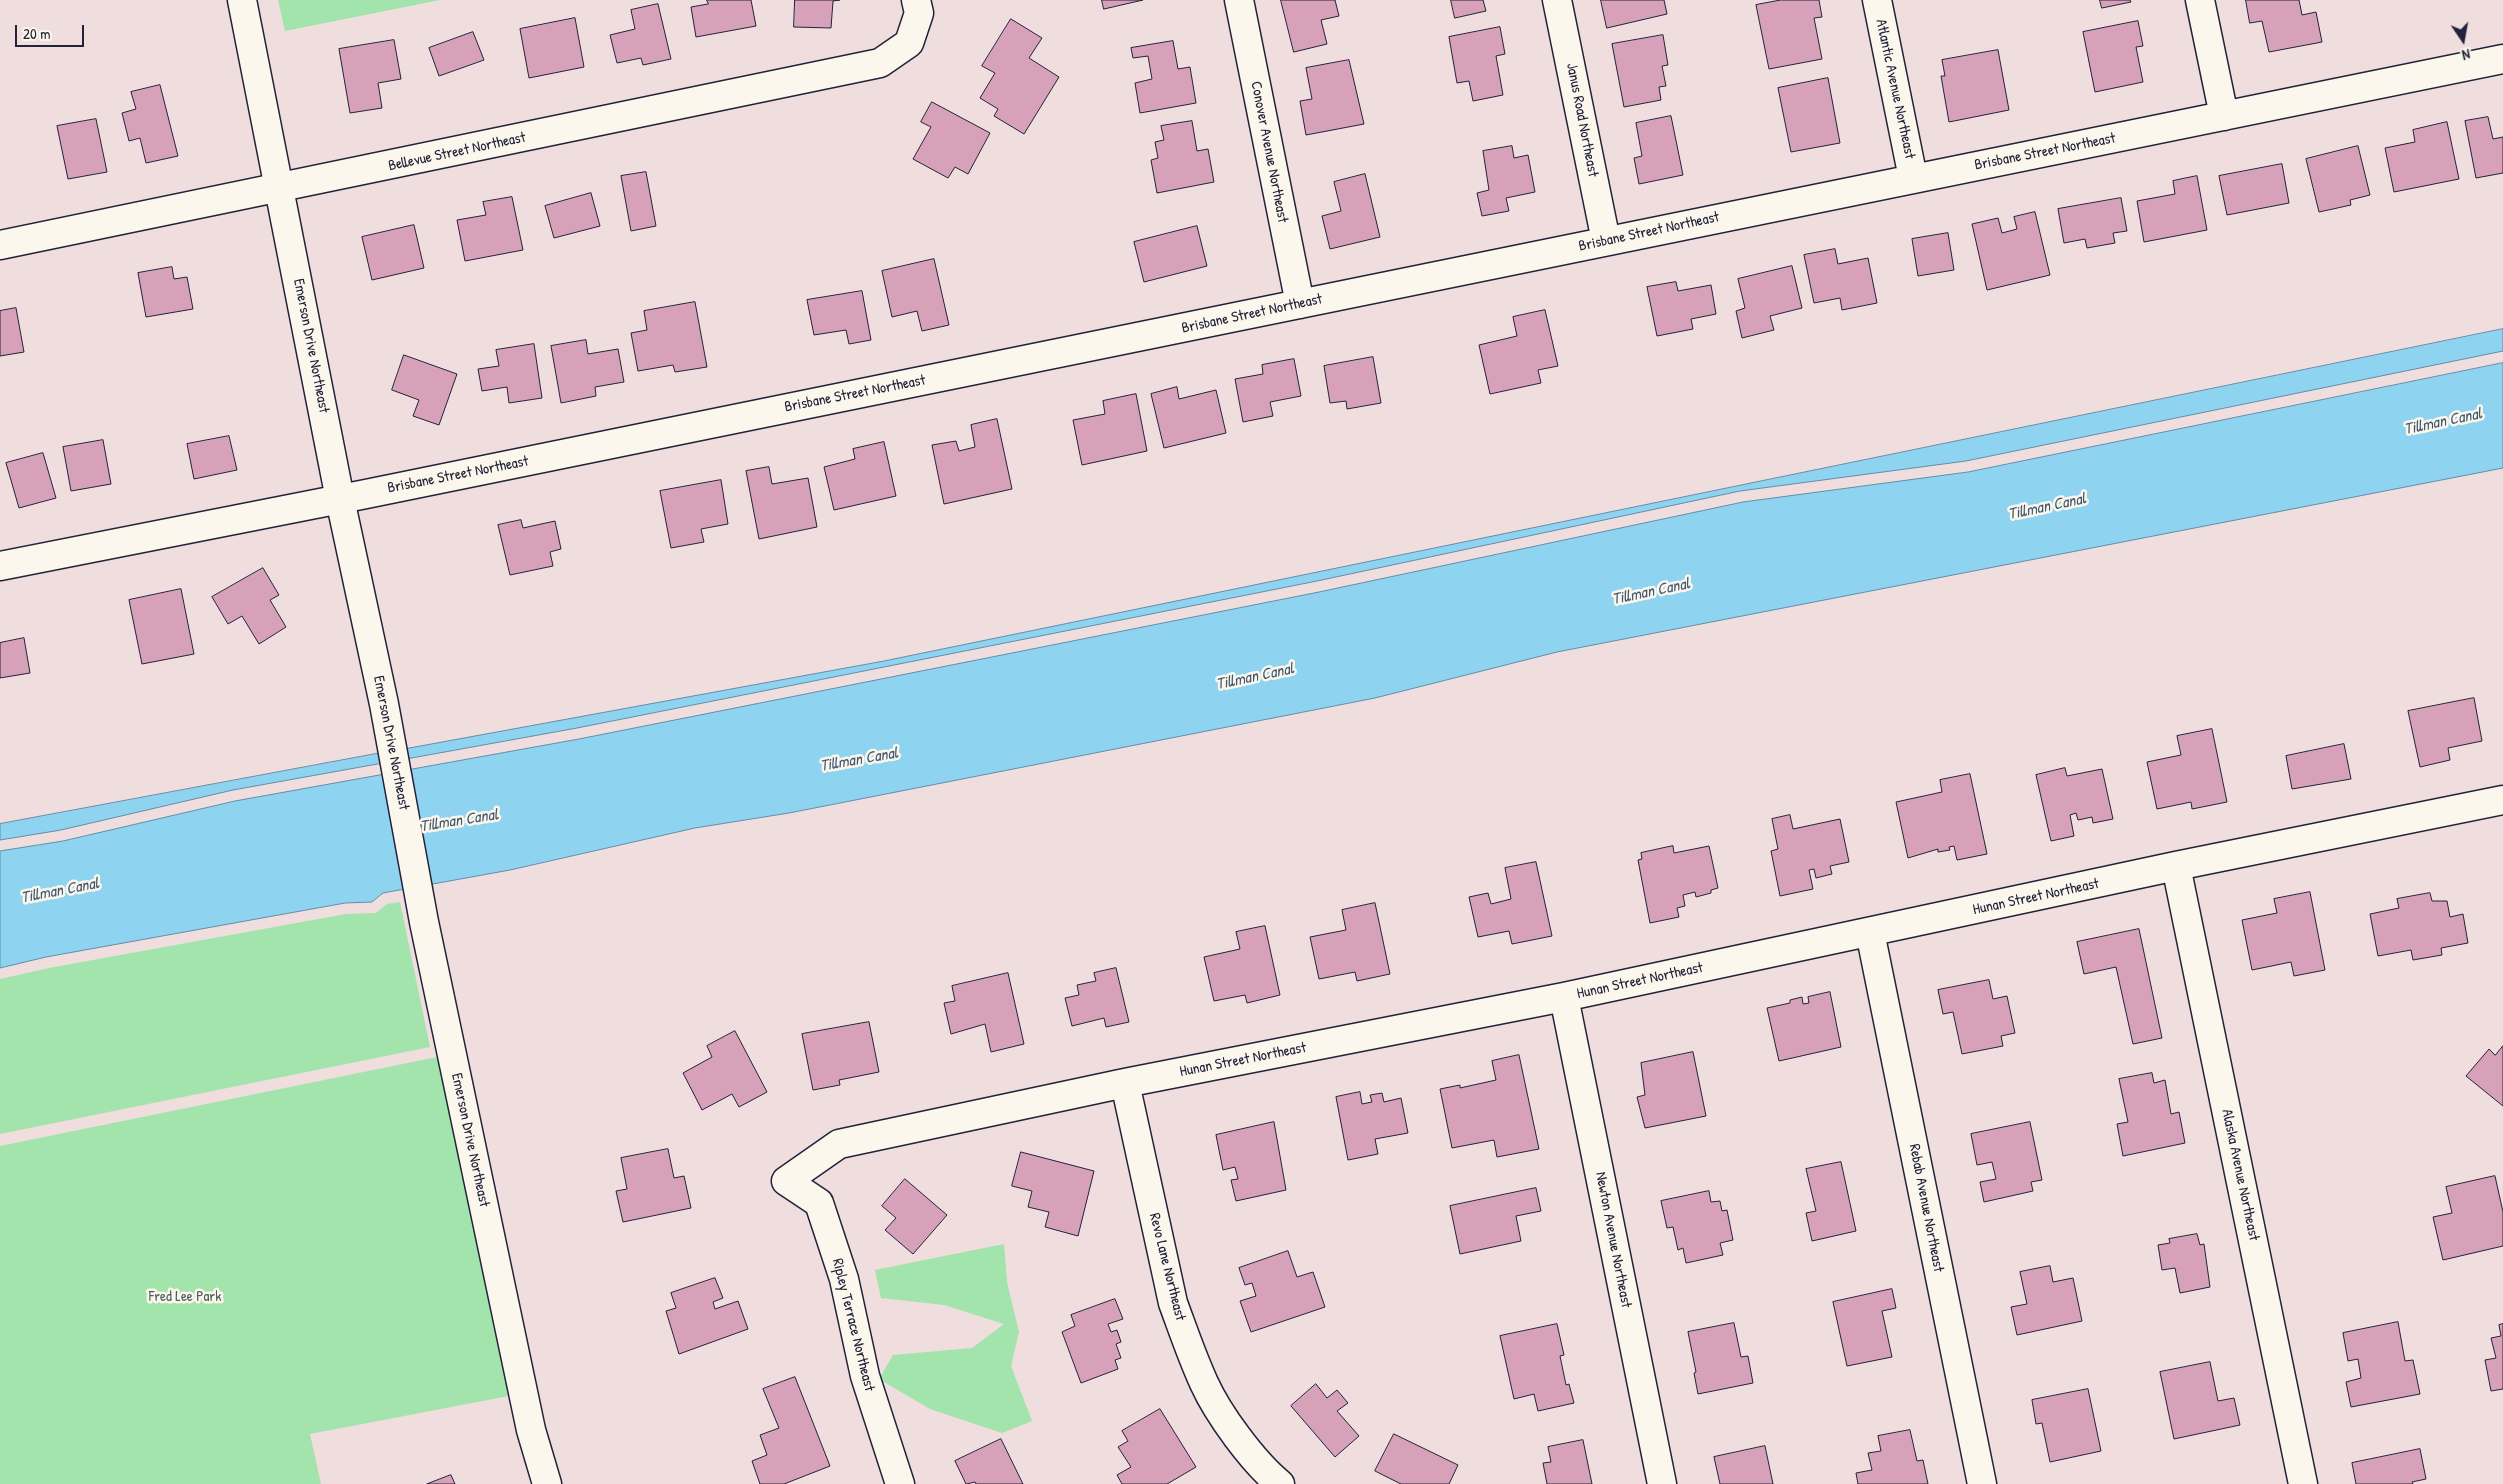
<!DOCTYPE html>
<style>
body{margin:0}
#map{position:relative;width:2503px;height:1484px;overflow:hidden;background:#f0dddd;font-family:"Patrick Hand",sans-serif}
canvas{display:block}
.north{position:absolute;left:2438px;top:15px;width:50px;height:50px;-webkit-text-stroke:4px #fbf7ec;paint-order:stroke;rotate:168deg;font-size:14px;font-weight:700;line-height:20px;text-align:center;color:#22223b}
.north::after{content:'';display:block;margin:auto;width:18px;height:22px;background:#22223b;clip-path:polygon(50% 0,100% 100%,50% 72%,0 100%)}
.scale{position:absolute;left:15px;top:25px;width:69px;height:22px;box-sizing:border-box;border:2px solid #22223b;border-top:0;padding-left:6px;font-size:15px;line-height:18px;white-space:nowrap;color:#22223b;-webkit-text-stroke:4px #fbf7ec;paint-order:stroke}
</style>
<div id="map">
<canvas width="2503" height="1484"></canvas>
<div class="north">N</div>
<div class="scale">20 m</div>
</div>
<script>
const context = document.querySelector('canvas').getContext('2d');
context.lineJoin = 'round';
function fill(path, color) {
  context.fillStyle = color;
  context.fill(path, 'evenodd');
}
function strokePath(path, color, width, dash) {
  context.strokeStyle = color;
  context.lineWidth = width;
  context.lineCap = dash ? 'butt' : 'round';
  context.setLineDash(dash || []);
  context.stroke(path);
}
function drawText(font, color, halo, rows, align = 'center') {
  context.font = font + ' "Patrick Hand",sans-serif';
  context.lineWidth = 5;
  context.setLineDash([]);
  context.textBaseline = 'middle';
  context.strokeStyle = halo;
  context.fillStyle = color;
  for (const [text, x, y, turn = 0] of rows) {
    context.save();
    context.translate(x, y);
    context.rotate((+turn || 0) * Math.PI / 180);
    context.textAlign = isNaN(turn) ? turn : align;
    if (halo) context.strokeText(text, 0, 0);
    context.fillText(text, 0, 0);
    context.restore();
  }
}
const green = new Path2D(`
 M278,0H440L285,31Z
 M400,902L430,1047L0,1134V979L49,968L346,914L376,913L387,904Z
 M452,1054L519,1394L310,1434L321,1484H0V1146Z
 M1004,1244L1007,1282L1019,1332L1011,1366L1032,1421L1002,1433L930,1409L879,1379L893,1355L972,1348L1004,1324L944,1305L881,1298L875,1270Z`);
const water = new Path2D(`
 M2503,329V351L1966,461L1740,491L1317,581L577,728L406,759L404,749L884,661Z
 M2503,363V468L1557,652L1375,698L789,813L695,828L510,870L383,893L372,902L345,903L46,957L0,968V851L63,841L235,801L579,739L1319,592L1743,502L1968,472Z
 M381,753L383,763L233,790L61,830L0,840V824Z`);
const building = new Path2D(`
 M707,0H751L756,26L696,37L691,7L708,4Z
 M795,0H840L833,1L831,28L794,27Z
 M1102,0H1143L1104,9Z
 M1281,0H1335L1339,16L1321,20L1327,44L1294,52Z
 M1451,0H1483L1486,11L1455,18Z
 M1601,0H1664L1667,14L1607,28Z
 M1781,0H1819L1822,17L1814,18L1822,59L1769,69L1756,5Z
 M2100,0H2130L2131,2L2102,8Z
 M2246,0H2299L2302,15L2316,12L2322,42L2269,52L2262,21L2250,23Z
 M658,4L671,59L643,65L641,58L617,63L610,35L635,29L631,10Z
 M575,18L584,67L529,78L520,29Z
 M1011,19L1042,38L1029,58L1059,77L1024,134L994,116L998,109L980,98L995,73L982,66Z
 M2138,21L2143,46L2136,47L2143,82L2095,92L2083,32Z
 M1500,27L1505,54L1496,56L1503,95L1473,101L1469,81L1457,83L1449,37Z
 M473,32L484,60L439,76L429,48Z
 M1663,35L1668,65L1662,66L1666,86L1659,87L1661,100L1624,107L1612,44Z
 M394,40L401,79L378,83L382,108L350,113L339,49Z
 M1173,41L1178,69L1190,67L1196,103L1140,113L1135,83L1152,79L1148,56L1133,58L1131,48Z
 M1998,50L2009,110L1949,122L1941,76H1945L1942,60Z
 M1349,60L1364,124L1306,135L1300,101L1312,99L1306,68Z
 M1828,78L1840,143L1791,152L1778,88Z
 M160,85L178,156L146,163L140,138L129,141L122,113L136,109L131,92Z
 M932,102L990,133L968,174L955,167L948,178L913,159L931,127L921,122Z
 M1671,116L1683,175L1639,184L1634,158L1642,156L1636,123Z
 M2488,117L2493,139L2503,137V173L2476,178L2465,121Z
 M96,119L107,172L68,179L57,126Z
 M1192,121L1197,151L1208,149L1214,182L1157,193L1151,160L1158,158L1155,142L1164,140L1161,126Z
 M2447,122L2459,179L2394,192L2385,148L2415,142L2413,130Z
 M1512,146L1514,158L1528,155L1535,192L1506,198L1509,211L1482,216L1477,193L1489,190L1483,151Z
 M2358,146L2370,195L2350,200L2351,205L2319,212L2306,159Z
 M2282,164L2289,203L2227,215L2219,176Z
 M646,172L656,226L631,231L621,176Z
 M1365,174L1380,237L1330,249L1322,216L1341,211L1334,182Z
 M2197,176L2207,230L2144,242L2137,201L2175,194L2173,181Z
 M591,193L600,226L554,238L545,206Z
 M512,197L523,250L465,261L457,220L486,215L483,202Z
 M2121,198L2127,231L2113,233L2115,243L2087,248L2085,239L2064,243L2058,209Z
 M2035,212L2050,275L1987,290L1972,224L1998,218L2002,233L2017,229L2014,217Z
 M414,225L424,268L372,280L362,237Z
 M1197,226L1207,266L1144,282L1134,242Z
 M1948,233L1954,270L1918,276L1912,239Z
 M1835,249L1838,264L1868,258L1877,303L1842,310L1840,298L1814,303L1804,255Z
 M934,259L949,325L922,331L917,311L892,317L882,271Z
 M1792,266L1802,308L1770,316L1774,330L1742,338L1736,311L1745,308L1738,279Z
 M172,267L174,279L187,277L193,309L146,317L138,273Z
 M1676,282L1678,291L1711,285L1716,314L1691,319L1693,329L1657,336L1647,287Z
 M862,291L871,340L849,344L846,330L814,335L807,300Z
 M695,302L707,367L675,372L673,365L638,371L631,333L647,330L644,311Z
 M16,308L24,352L0,356V311Z
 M1545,310L1558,366L1538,370L1541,383L1490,394L1479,345L1517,336L1513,317Z
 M586,340L588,354L618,349L624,382L595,387L596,396L561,403L551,346Z
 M534,344L542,398L509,403L507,387L482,391L478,369L499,366L496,350Z
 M404,355L457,374L439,425L413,416L419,400L392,390Z
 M1373,357L1381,403L1347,409L1346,401L1330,403L1324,366Z
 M1294,359L1301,396L1270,402L1273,416L1243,422L1235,379L1263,374L1262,365Z
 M1177,387L1179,399L1216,390L1226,433L1164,448L1151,394Z
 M1136,394L1147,451L1082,465L1073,420L1105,414L1103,401Z
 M997,419L1012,489L944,504L932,445L956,441L959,451L975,447L971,425Z
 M229,436L237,470L194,479L187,444Z
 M103,440L111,484L71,491L63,447Z
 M884,442L896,496L834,510L824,467L855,459L853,449Z
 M43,453L56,498L19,508L6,463Z
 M769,467L772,484L808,478L817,527L759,539L746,471Z
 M721,480L728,524L701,529L704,542L671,548L660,491Z
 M521,520L523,528L555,521L561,549L550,552L553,566L510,575L498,525Z
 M263,568L279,595L270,600L286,627L259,644L242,616L228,624L212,597Z
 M181,589L194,654L142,664L129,600Z
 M24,638L30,673L0,678V643Z
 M2474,698L2482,741L2448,748L2450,760L2420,767L2408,711Z
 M2212,729L2227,802L2192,809L2191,802L2157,809L2147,762L2181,755L2177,736Z
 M2344,744L2351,779L2292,789L2286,756Z
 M2065,768L2067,776L2102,769L2113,819L2093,823L2092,817L2078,820L2076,813L2070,815L2074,836L2051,841L2036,775Z
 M1970,774L1987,854L1957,860L1954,846L1949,847L1950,850L1938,852V849L1908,858L1896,802L1942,792L1940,780Z
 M1790,815L1793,829L1840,819L1849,862L1830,866L1832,874L1816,878L1814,869L1809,870L1813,889L1780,896L1771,851L1778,849L1772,819Z
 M1673,846L1674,853L1709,846L1718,888L1711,890V893L1696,897L1695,892L1683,895L1685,906L1677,908L1679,917L1650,923L1638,860L1642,859L1641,853Z
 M1536,862L1552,936L1512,944L1509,931L1478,937L1469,897L1488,893L1491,904L1511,899L1505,868Z
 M2310,892L2325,970L2294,976L2291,962L2252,970L2242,920L2277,913L2274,899Z
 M2430,893L2432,901H2447L2450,917L2463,914L2468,943L2441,948L2442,955L2413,960L2411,950L2378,956L2370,914L2399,908L2397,899Z
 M1375,903L1390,974L1357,981L1355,972L1319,979L1310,937L1346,930L1342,910Z
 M1265,926L1280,995L1247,1003L1245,995L1214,1001L1204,957L1240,949L1236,932Z
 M2139,929L2162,1038L2133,1044L2116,967L2084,974L2077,942Z
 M1116,968L1129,1022L1106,1027L1104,1018L1072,1026L1065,998L1079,995L1077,985L1096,981L1094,973Z
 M1008,973L1024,1044L991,1052L985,1024L951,1034L944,1003L955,1001L952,986Z
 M1989,980L1993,999L2007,996L2015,1033L2001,1036L2003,1046L1962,1054L1953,1012L1943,1014L1938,990Z
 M1830,992L1841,1047L1779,1061L1767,1008L1790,1003V1000L1802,997L1803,1004L1809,1003L1808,997Z
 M869,1022L879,1072L839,1080L840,1085L813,1090L802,1034Z
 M735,1031L767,1092L739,1107L732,1094L702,1110L683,1073L712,1057L707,1046Z
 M2503,1046V1106L2466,1076L2489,1049L2495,1055Z
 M1693,1052L1706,1116L1645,1128L1637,1097L1645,1095L1641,1063Z
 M1519,1055L1539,1149L1497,1157L1494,1140L1452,1148L1440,1089L1460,1085V1088L1496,1080L1492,1061Z
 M2152,1073L2154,1083L2165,1080L2171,1114L2179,1112L2185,1143L2123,1156L2117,1124L2128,1122L2119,1079Z
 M1360,1092L1362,1104L1372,1102L1370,1095L1382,1093L1384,1102L1401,1098L1408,1133L1375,1139L1378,1154L1348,1160L1336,1097Z
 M1274,1122L1286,1190L1236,1201L1231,1180L1238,1179L1235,1167L1223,1170L1216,1135Z
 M2030,1122L2042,1180L2031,1182L2033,1191L1984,1202L1980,1182L1996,1179L1992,1162L1977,1165L1971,1134Z
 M668,1149L674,1178L684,1176L691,1208L623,1222L616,1191L627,1189L621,1158Z
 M1021,1152L1094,1171L1078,1236L1045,1227L1049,1212L1028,1207L1032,1191L1012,1186Z
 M1841,1162L1856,1231L1812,1241L1806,1213L1816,1211L1806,1169Z
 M2495,1176L2503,1212V1246L2443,1260L2433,1217L2452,1213L2446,1187Z
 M905,1179L947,1215L913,1254L885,1230L896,1218L882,1206Z
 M1536,1188L1541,1211L1516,1216L1521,1241L1460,1254L1450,1206Z
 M1709,1191L1711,1202L1720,1201L1722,1211L1727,1210L1733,1240L1720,1243L1723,1255L1686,1263L1683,1248L1678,1250L1673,1227L1667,1228L1661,1201Z
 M2197,1234L2200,1245L2204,1244L2210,1287L2180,1293L2175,1268L2162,1270L2158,1245L2170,1243L2169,1239Z
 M1288,1251L1297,1277L1313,1272L1325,1307L1251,1332L1240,1301L1256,1296L1252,1283L1245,1285L1239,1268Z
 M2050,1266L2053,1282L2073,1278L2082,1321L2017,1335L2011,1307L2027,1304L2020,1272Z
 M715,1278L723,1298L713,1302L715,1309L738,1301L748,1329L679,1354L666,1311L676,1308L671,1293Z
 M1892,1289L1896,1308L1882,1311L1892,1357L1847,1366L1833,1302Z
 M1115,1299L1123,1319L1108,1324L1111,1332L1117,1330L1121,1342L1116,1344L1121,1358L1115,1360L1118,1369L1081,1383L1062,1332L1075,1326L1071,1315Z
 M2398,1322L2405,1361L2413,1360L2420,1394L2351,1407L2346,1382L2361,1378L2358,1359L2348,1361L2343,1333Z
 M1734,1323L1741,1357L1748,1356L1753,1383L1698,1394L1694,1373L1696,1372L1688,1332Z
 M1557,1324L1564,1355L1560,1356L1566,1385L1569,1384L1574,1403L1538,1411L1534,1394L1514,1399L1500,1336Z
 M2503,1324V1389L2491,1391L2485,1360L2496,1358L2491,1338L2501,1336L2499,1325Z
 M2210,1362L2218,1401L2234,1398L2240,1425L2174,1439L2160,1372Z
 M795,1377L830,1466L784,1484H760L752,1461L767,1455L760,1435L779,1428L763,1389Z
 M1316,1384L1327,1398L1337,1390L1348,1403L1337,1411L1359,1436L1335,1457L1291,1406Z
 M2088,1389L2101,1451L2050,1462L2042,1423L2036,1424L2032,1400Z
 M1160,1409L1196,1467L1167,1484H1122L1117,1475L1131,1467L1118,1447L1128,1441L1122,1431Z
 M1910,1430L1917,1461L1923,1460L1928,1484H1858L1856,1473L1872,1470L1868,1453L1881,1451L1878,1436Z
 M1394,1434L1458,1465L1449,1484H1401L1375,1471Z
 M1001,1439L1023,1484H976L975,1482L966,1484L955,1461Z
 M1583,1440L1592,1484H1547L1543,1463L1551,1462L1548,1447Z
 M1765,1446L1773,1484H1720L1714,1457Z
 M2420,1449L2426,1479L2412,1482L2413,1484H2356L2352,1463Z
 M451,1475L455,1484H427Z`);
const minor = new Path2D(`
 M1239,0L1300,304
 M1557,0L1606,241
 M1877,0L1913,178
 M2200,0L2224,116
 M0,245L880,63L909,43L919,13L916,0
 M0,566L366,494L2503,59
 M2176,866L2303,1484
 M1870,932L1982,1484
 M1564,997L1662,1484
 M1125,1083L1173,1303C1183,1330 1192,1357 1204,1383C1218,1414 1253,1462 1280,1484
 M900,1484L865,1376L844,1279L819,1203L786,1181L839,1144L1125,1083L1564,997L2176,866L2503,800`);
const tertiary = new Path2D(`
 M242,0L340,499L384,704L424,922L531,1430L547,1484`);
const streetNames = [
 ["Atlantic Avenue Northeast",1895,89,78],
 ["Janus Road Northeast",1582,120,79],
 ["Bellevue Street Northeast",457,152,-12],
 ["Conover Avenue Northeast",1269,152,79],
 ["Brisbane Street Northeast",2045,152,-11],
 ["Brisbane Street Northeast",1649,232,-12],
 ["Brisbane Street Northeast",1252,314,-12],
 ["Emerson Drive Northeast",311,346,79],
 ["Brisbane Street Northeast",855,394,-11],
 ["Brisbane Street Northeast",458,475,-11],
 ["Emerson Drive Northeast",391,743,79],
 ["Hunan Street Northeast",2036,897,-12],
 ["Hunan Street Northeast",1640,981,-12],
 ["Hunan Street Northeast",1243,1060,-11],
 ["Emerson Drive Northeast",470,1140,78],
 ["Alaska Avenue Northeast",2240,1175,78],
 ["Rebab Avenue Northeast",1926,1208,79],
 ["Newton Avenue Northeast",1613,1240,79],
 ["Revo Lane Northeast",1167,1267,76],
 ["Ripley Terrace Northeast",853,1325,76]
];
const parkNames = [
 ["Fred Lee Park",185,1297]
];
const waterNames = [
 ["Tillman Canal",2443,422,-12],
 ["Tillman Canal",2047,507,-12],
 ["Tillman Canal",1651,592,-12],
 ["Tillman Canal",1255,677,-12],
 ["Tillman Canal",859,760,-10],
 ["Tillman Canal",459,821,-9],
 ["Tillman Canal",60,891,-11]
];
fill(green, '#a3e3ac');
fill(water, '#8ed4f0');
strokePath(water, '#638da8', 1);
fill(building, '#d7a1b9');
strokePath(building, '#22223b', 1);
strokePath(minor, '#22223b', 31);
strokePath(tertiary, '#22223b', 31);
strokePath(minor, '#fbf7ec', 28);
strokePath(tertiary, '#fbf7ec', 28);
drawText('15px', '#22223b', '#fbf7ec', streetNames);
drawText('15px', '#495c5d', '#fbf7ec', parkNames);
drawText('italic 16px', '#425771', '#fbf7ec', waterNames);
</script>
